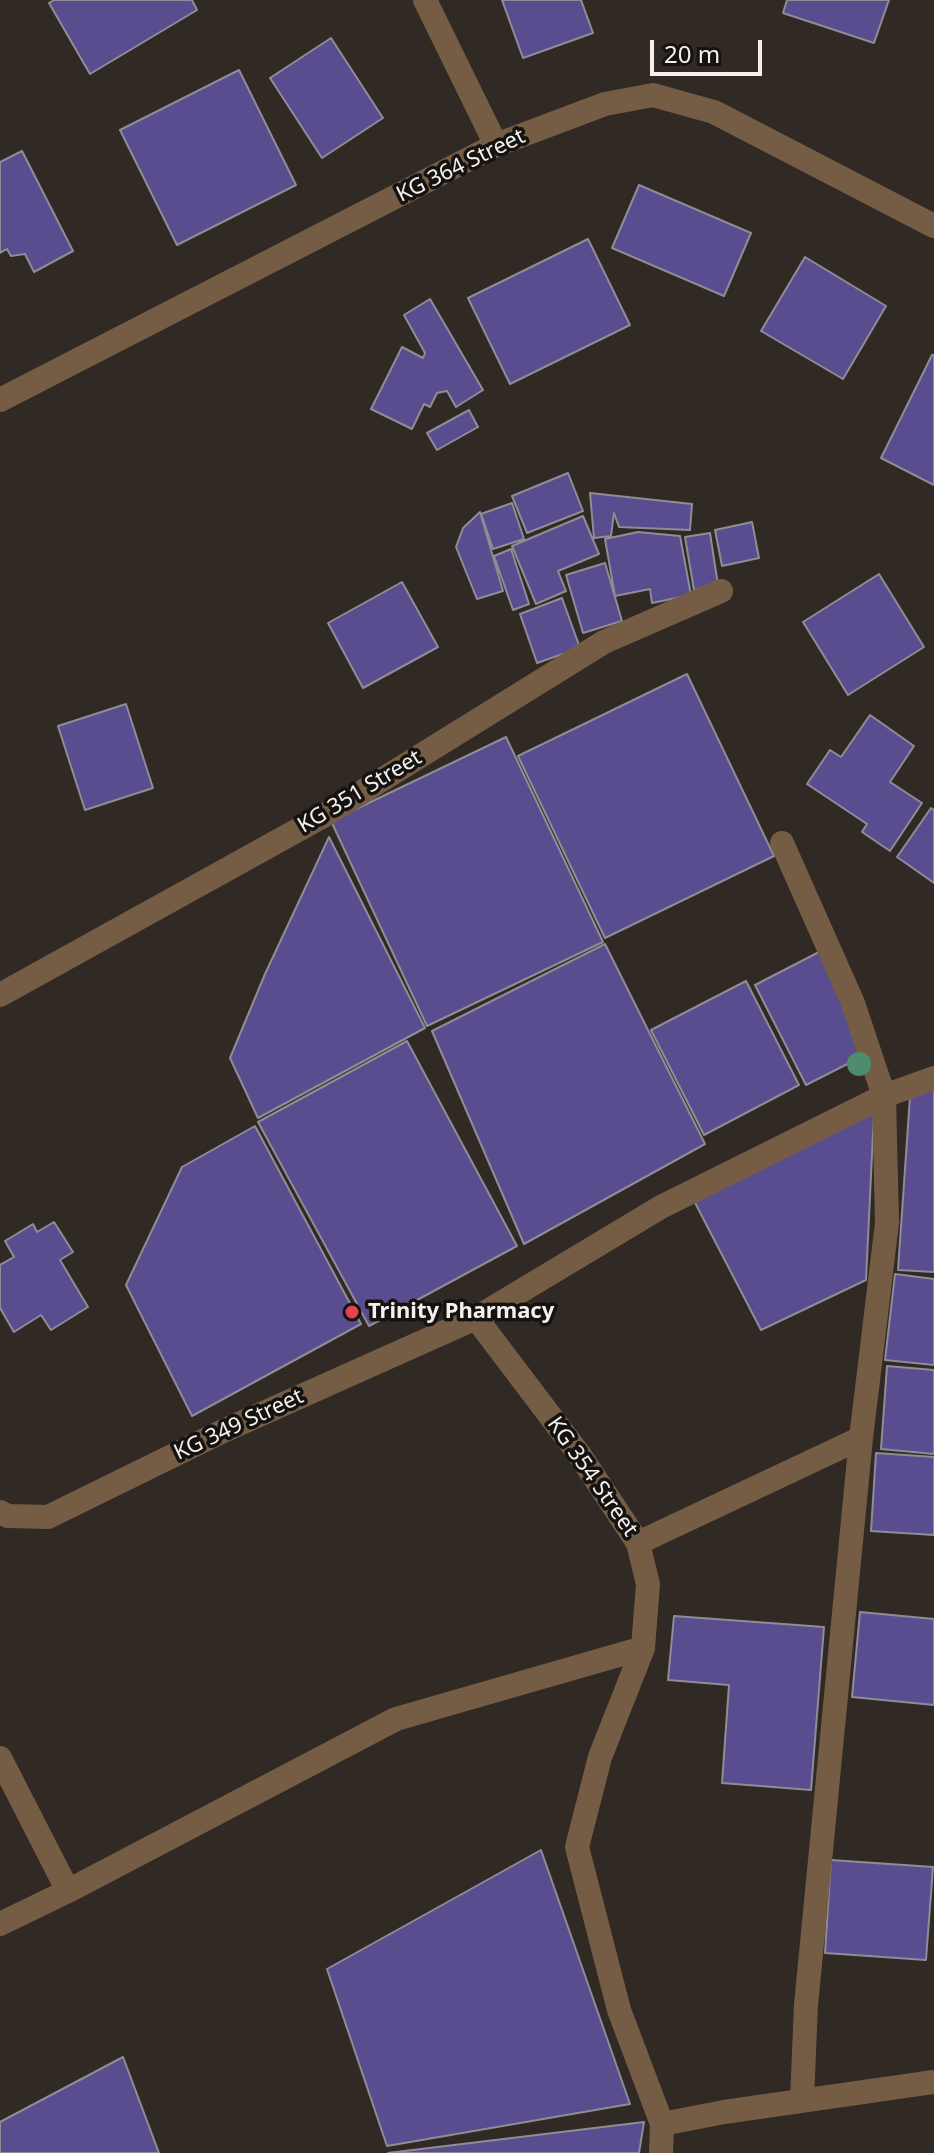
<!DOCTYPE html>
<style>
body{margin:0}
#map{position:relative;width:934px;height:2153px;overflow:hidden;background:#302924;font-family:"Noto Sans",sans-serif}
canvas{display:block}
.scale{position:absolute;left:650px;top:40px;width:112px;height:36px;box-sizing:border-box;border:4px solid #f5f0ed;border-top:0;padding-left:10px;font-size:24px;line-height:28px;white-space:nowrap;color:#f5f0ed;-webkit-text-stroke:6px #151310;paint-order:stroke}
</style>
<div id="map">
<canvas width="934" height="2153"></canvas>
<div class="scale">20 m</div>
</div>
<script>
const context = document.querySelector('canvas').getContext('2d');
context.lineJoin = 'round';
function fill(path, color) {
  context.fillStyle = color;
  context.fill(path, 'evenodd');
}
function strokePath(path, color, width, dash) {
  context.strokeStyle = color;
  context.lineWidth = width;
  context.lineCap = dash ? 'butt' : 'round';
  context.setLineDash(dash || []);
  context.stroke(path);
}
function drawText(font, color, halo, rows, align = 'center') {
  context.font = font + ' "Noto Sans",sans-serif';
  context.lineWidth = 7;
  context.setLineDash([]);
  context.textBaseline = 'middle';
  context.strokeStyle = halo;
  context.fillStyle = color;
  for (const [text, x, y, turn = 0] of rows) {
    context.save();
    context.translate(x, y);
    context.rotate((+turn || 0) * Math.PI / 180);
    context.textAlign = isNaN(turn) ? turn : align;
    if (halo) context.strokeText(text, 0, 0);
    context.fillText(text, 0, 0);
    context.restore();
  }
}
const building = new Path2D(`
 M54,0H192L197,10L90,74L49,3Z
 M502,0H581L593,33L523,58Z
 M787,0H889L874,43L783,13Z
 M331,38L383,118L322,158L270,78Z
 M239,70L296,185L177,245L120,130Z
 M22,151L73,251L34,272L25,254L11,256L7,249L0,253V162Z
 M639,185L751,233L724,296L612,248Z
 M588,239L630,325L510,384L468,298Z
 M805,257L886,306L843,379L761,331Z
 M430,299L483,390L456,407L447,391L437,393L430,407L424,404L412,429L371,409L402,347L423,358L425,353L404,315Z
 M932,355H934V485L881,458Z
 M469,410L478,427L437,450L427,433Z
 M568,473L583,511L527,533L512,496Z
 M590,493L692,504L690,530L619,527L614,513L611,536L594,538Z
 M512,503L524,539L493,549L481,514Z
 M480,512L503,591L477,599L456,547L463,528Z
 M583,516L599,554L558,571L566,591L536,604L512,546Z
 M752,522L759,558L722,566L715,530Z
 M638,532L680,536L691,595L652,603L650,589L615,596L605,539Z
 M710,533L718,585L694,590L685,537Z
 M511,549L529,604L513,610L494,556Z
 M605,563L622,621L583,633L566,575Z
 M879,574L924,647L848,695L803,622Z
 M402,582L438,647L363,688L328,623Z
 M562,598L580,648L537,663L520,614Z
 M687,674L774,856L605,938L518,756Z
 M126,704L153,788L85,810L58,726Z
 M870,715L914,746L890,782L922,803L890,851L862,832L867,824L807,784L830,750L841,757Z
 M506,737L603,942L427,1026L331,821Z
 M931,808L934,810V883L897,857Z
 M329,837L425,1028L258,1118L230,1058L265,974Z
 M605,944L705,1144L524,1244L432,1031Z
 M819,952L871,1052L806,1085L755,985Z
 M746,981L799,1085L704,1135L651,1030Z
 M407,1041L517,1246L369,1326L258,1122Z
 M934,1087V1272L898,1270L910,1097Z
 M874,1113L866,1280L761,1330L692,1197Z
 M255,1126L361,1324L192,1416L126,1285L182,1167Z
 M54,1222L73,1252L60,1260L88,1307L51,1330L41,1315L14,1332L0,1308V1265L14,1257L5,1241L33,1224L37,1232Z
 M895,1274L934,1279V1365L885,1360Z
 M887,1366L934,1370V1454L881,1449Z
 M876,1453L934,1457V1535L871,1531Z
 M860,1612L934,1619V1705L852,1697Z
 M674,1616L824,1627L811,1790L722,1783L729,1685L668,1680Z
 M541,1850L630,2104L387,2146L327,1969Z
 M831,1860L933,1867L926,1960L825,1953Z
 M123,2057L159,2153H0V2122Z
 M644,2122L639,2153H388Z`);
const minor = new Path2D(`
 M425,0L496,145
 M0,400L496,145L605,104L653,95L714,112L934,226
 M782,843L853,1003L884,1096L887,1223L861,1438L806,2005L802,2100
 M0,995L325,815L604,642L721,591
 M0,1512L8,1516L48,1517L221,1432L476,1318
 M638,1543L861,1438
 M0,1758L68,1891
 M0,1924L68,1891L396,1719L643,1648
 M662,2124L724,2112L934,2082
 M661,2153L662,2124L619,2010L577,1847L600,1757L643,1648L648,1584L638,1543L579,1454L476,1318L661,1207L884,1096L934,1078`);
const trees = [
 [859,1064]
];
const markers = [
 [352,1312,8,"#e0444e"]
];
const streetNames = [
 ["KG 364 Street",461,166,-26],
 ["KG 351 Street",360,792,-31],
 ["KG 349 Street",239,1425,-25],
 ["KG 354 Street",592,1477,55]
];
const poiNames = [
 ["Trinity Pharmacy",368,1312]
];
fill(building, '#594d8f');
strokePath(building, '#8e8d96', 2);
strokePath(minor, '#755d45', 24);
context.fillStyle = '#4e8d6c';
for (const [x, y] of trees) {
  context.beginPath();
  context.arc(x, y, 12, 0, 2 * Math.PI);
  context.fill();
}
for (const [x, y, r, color] of markers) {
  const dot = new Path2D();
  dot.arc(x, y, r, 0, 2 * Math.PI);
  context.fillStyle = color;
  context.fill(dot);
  strokePath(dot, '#151310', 3);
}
drawText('22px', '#f5f0ed', '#151310', streetNames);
drawText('bold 22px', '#f5f0ed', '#151310', poiNames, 'left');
</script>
